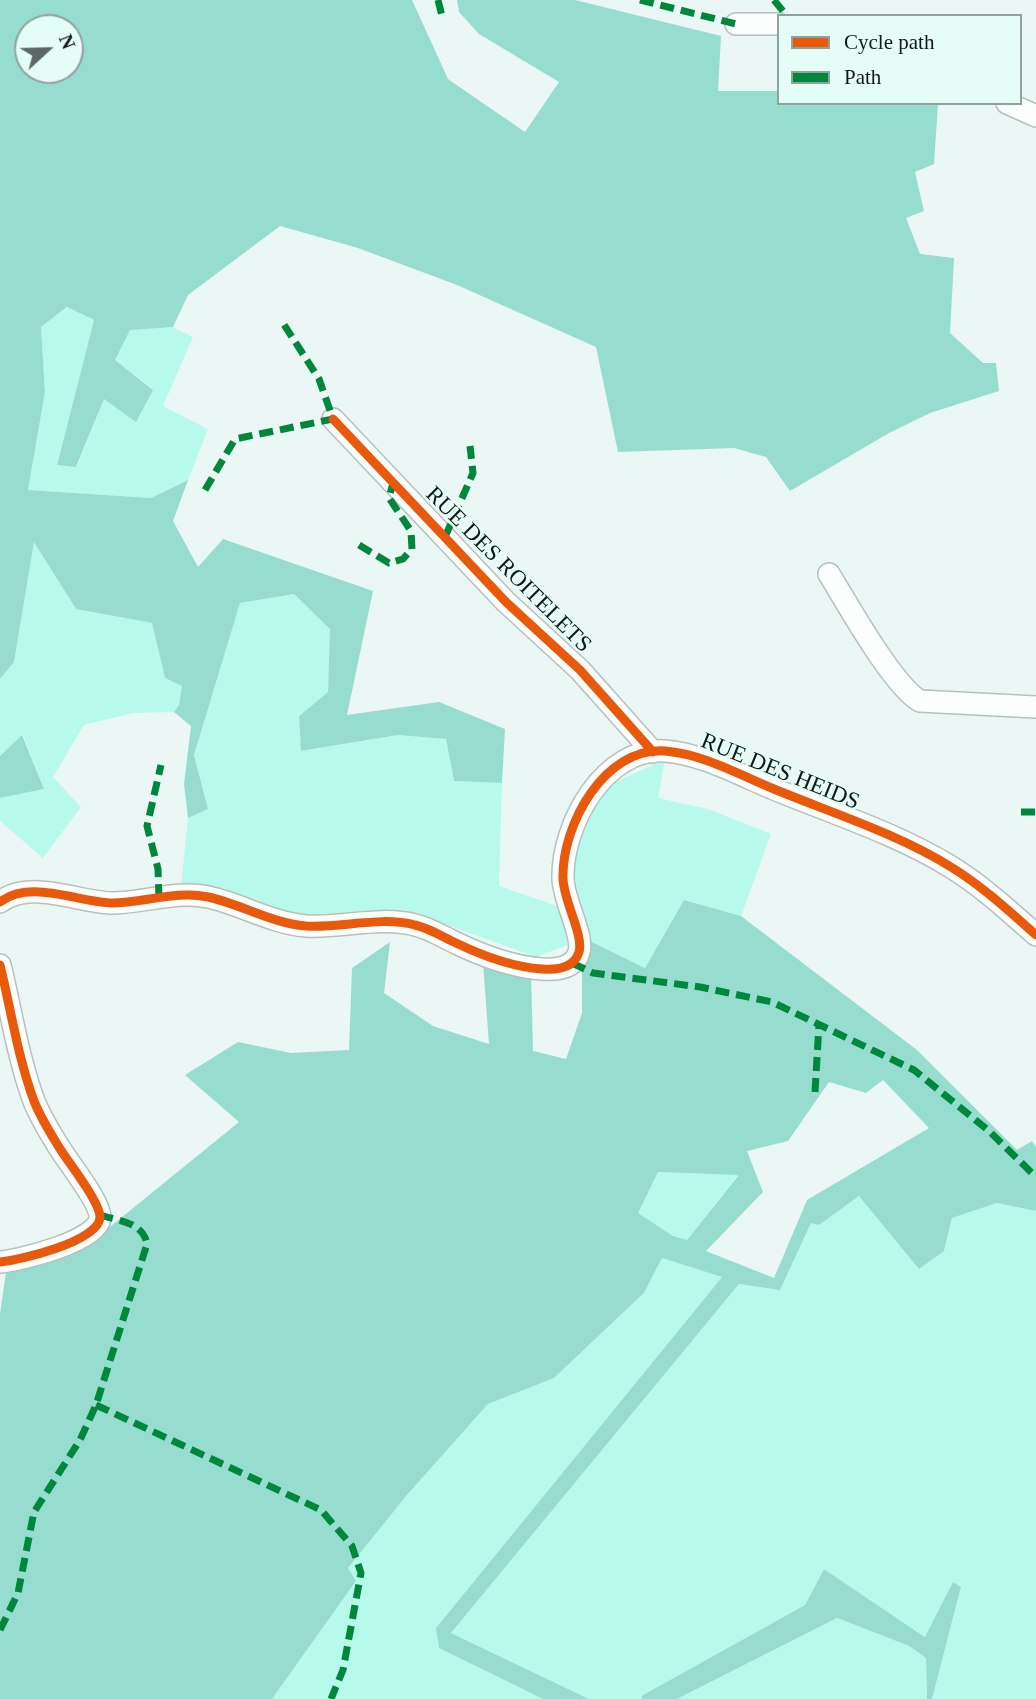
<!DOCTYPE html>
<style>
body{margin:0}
#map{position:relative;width:1036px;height:1699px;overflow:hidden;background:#eaf7f4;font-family:Georgia,serif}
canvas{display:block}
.legend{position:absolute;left:777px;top:14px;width:245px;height:91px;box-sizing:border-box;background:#e4fdf7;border:2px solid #90a29e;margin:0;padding:9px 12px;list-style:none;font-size:21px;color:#121a18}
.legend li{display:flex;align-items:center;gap:14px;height:35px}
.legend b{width:35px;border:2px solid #90a29e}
.north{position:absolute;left:14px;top:14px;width:70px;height:70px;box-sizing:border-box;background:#e4fdf7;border:2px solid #90a29e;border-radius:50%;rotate:68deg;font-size:19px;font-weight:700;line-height:28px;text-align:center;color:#121a18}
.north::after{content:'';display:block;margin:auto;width:24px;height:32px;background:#5e6765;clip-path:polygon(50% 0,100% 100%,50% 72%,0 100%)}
</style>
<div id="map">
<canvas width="1036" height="1699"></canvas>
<ul class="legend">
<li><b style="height:9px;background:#e8590c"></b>Cycle path</li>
<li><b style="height:9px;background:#00873e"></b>Path</li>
</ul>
<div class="north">N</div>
</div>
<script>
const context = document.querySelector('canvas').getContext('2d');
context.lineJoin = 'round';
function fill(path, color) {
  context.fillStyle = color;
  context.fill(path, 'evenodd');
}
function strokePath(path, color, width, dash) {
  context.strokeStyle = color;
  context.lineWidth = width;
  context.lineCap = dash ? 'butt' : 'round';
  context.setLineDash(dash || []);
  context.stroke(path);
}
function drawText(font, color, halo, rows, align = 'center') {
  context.font = font + ' Georgia,serif';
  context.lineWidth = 5;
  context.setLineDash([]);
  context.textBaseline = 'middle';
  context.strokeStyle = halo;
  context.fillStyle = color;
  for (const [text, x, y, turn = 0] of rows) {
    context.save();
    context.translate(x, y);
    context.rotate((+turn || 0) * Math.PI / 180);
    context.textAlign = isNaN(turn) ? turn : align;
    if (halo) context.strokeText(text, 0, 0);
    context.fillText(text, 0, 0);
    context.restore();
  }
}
const green = new Path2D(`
 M68,307L94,320L57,465L77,467L104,399L153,389L115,360L130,329L173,327L193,337L163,406L208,429L188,480L151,498L28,490L45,392L41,327Z
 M34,541L76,609L152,623L165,678L182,686L179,705L174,712L133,713L84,725L53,777L81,807L43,858L0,821V798L44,789L23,735L0,756V679L14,662Z
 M294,594L331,629L328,692L299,716L302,751L398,735L446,739L454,781L502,783L499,886L560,907L568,945L536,957L422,916L354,912L292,915L181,888L188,818L208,809L194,755L240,603Z
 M665,759L658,798L708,809L771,834L741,916L684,900L645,968L588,940L571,906L575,841L605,787Z
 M658,1172L738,1175L687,1240L673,1236L637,1213Z
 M859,1196L944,1251L952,1218L997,1203L1036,1211V1699H932L961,1588L926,1637L824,1569L805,1605L643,1695L640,1699H589L451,1633L739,1284L780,1290L811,1223L819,1224Z
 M662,1258L722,1277L436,1628L439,1648L543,1699H272L356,1581L347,1568L407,1495L488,1404L554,1378L644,1293Z
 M837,1618L909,1646L926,1658L927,1699H677Z`);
const forest = new Path2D(`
 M0,0H412L448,79L525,132L559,82L479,34L459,12L457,0H575L721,36L718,91H779V103H938L934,164L915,172L924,211L906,218L920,254L954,258L950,333L983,363H996L999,391L930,413L889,433L790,491L766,457L734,448L618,452L596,347L457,285L358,248L280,226L188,295L173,327L130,330L115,360L153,390L136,422L104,399L76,467L57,465L94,320L67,307L41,327L45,392L28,490L151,498L188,480L173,521L198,567L223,539L373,591L347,715L439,702L505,729L502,783L454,781L446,739L398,735L301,751L299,716L328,692L330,629L294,594L240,603L194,755L208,809L188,818L184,784L191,726L174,712L179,705L182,686L165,678L152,623L76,609L34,542L14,662L0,679ZM70,28V70H28V28Z
 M22,735L44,789L0,798V756Z
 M684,900L741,916L917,1050L1017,1150L1032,1141L1036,1147V1211L997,1203L952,1218L944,1251L919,1269L859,1196L819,1225L811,1223L780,1290L739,1284L451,1633L589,1699H543L439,1648L436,1628L722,1277L662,1258L644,1293L554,1378L488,1404L407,1495L348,1568L356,1581L272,1699H0V1314L6,1272L111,1226L239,1122L185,1075L238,1042L291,1053L349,1050L352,968L390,942L384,993L433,1026L489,1044L483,963L531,973L533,1051L566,1059L582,1013V972L588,940L645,968ZM883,1080L929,1128L807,1200L774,1278L706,1251L763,1192L747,1151L788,1141L829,1082L866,1093ZM658,1172L737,1175L738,1176L687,1240L673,1236L638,1213Z
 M824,1569L925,1637L953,1582L961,1587L932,1699H927L926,1658L909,1646L837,1618L677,1699H641L643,1695L805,1605Z`);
const minor = new Path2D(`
 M736,24H779
 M1007,103L1036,116
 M333,419L506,602L580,670L653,752
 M829,574C847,603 893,686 920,701L1036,707
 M0,902C30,879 77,902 112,903C143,903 177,890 208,897C241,904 271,923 306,926C342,928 380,916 415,925C429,928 443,937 456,943C483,956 512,967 542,969C556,970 574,969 579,952C584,935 563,900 563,878C562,825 604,747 665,751C703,754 740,775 774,789C832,813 898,834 951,867C982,886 1009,911 1036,935
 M0,965C11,1010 18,1058 34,1101C40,1116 49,1131 57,1144C66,1160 101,1202 100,1218C97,1242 20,1260 0,1262`);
const quiet = new Path2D(`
 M438,0L442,16
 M640,0L736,24
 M774,0L787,16
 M205,490L235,439L333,419L319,379L283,323
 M445,537L473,473L470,446
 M359,545L389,563L403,559L412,549L411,531L389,498L393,483
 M1021,812H1036
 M159,898L158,869L147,826L161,765
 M572,963L593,973L700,987L772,1002L914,1070L989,1131L1036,1177
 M815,1092L819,1024
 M96,1405L321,1510L352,1546L361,1573L343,1670L331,1699
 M0,1630L18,1593L34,1512L80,1440L96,1405L147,1244C143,1222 119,1221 100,1215`);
const cycleway = new Path2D(`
 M333,419L506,602L580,670L653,752
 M0,902C30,879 77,902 112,903C143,903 177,890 208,897C241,904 271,923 306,926C342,928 380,916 415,925C429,928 443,937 456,943C483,956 512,967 542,969C556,970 574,969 579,952C584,935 563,900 563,878C562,825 604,747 665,751C703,754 740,775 774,789C832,813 898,834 951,867C982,886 1009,911 1036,935
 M0,965C11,1010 18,1058 34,1101C40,1116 49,1131 57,1144C66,1160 101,1202 100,1218C97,1242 20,1260 0,1262`);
const streetNames = [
 ["RUE DES ROITELETS",508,570,45],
 ["RUE DES HEIDS",780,772,22]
];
fill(green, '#b7faec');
fill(forest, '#97ddcf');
strokePath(minor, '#b6c0be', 24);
strokePath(minor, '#fcfefd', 21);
strokePath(quiet, '#00873e', 7, [14, 7]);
strokePath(cycleway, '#e8590c', 9);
drawText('23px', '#121a18', '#e4fdf7', streetNames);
</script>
